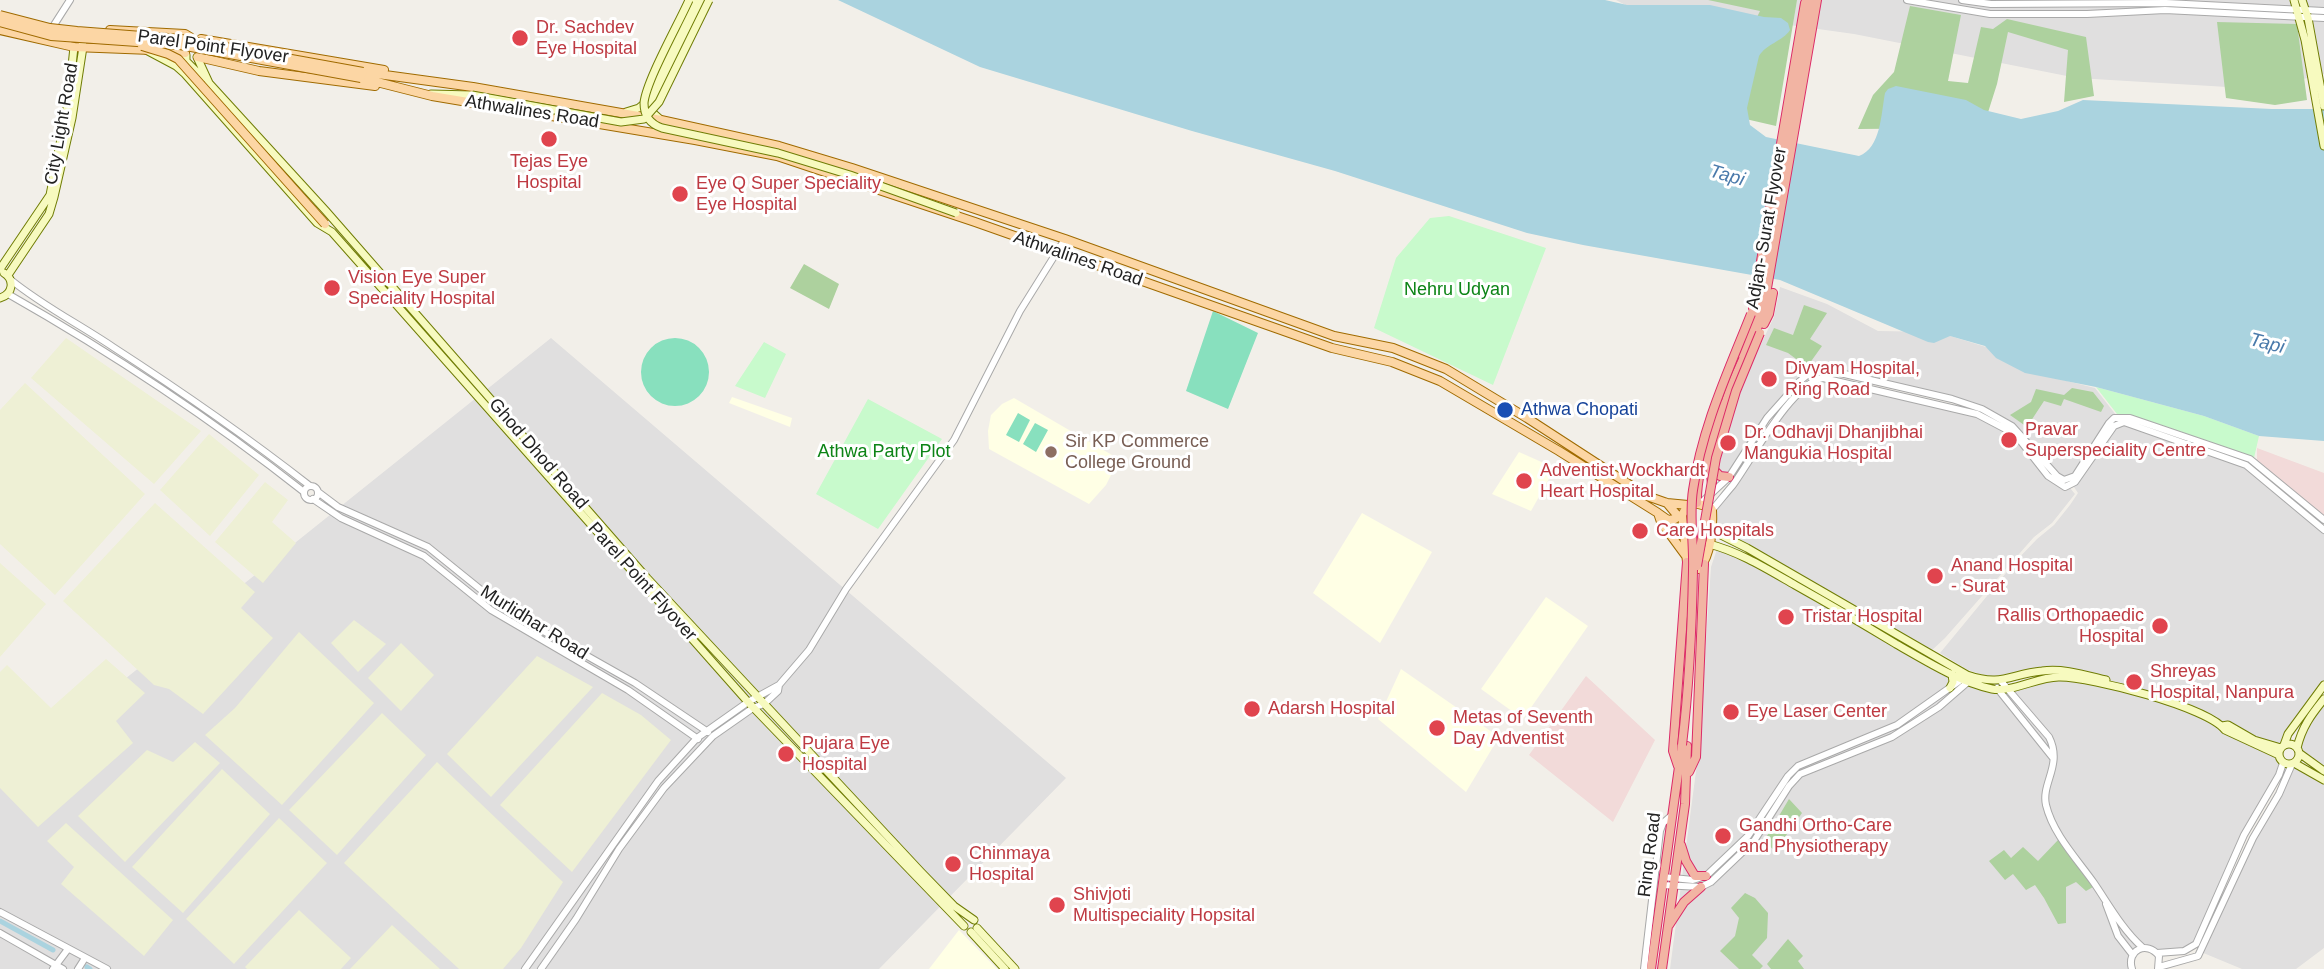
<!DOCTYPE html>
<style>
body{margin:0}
canvas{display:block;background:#f2efe9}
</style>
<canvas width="2324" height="969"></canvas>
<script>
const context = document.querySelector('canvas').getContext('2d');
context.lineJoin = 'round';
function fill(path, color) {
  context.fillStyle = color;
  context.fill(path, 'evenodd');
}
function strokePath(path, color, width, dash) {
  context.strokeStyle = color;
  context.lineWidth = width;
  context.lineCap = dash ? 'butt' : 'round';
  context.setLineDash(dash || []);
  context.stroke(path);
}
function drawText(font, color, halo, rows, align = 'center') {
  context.font = font + ' Helvetica,sans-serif';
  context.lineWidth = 6;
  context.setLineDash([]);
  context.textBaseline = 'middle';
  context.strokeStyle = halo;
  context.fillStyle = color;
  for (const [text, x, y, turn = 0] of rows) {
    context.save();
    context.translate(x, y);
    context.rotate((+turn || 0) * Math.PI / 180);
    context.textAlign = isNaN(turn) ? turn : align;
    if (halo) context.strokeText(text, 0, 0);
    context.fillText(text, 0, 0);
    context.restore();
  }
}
const residential = new Path2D(`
 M1616,0H2324V74L2261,89L2077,78L1854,34L1689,11L1629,7Z
 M1780,287L1827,304L1878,331L1937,332L1986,347L2019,369L2095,388L2116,415L2108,422L2074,474L2065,477L2058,474L2015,424L1998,414L1983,408L1837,370L1805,375L1765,418L1728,475L1715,470L1738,392L1774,317Z
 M551,338L1066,778L879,969H0V779Z
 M1828,379L1973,414L2009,431L2048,477L2070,488L2075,494L2052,523L2034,537L1945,638L1929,653L1715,530L1714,511L1776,423L1809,386Z
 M2123,423L2241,463L2324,531V683L2280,747L2124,688L2120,683L2074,671L1993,678L1968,670L1940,653L2015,562L2037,539L2054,525L2070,505L2078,493L2074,487L2117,425Z
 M1718,546L1728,549L1924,663L1987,689L2052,678L2109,686L2199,714L2279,758L2283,763L2243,836L2199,939L2184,950H2134L2130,969H1670L1698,756L1711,567Z
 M2324,701V770L2300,752L2299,747L2301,732Z
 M2293,764L2324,780V948L2296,969H2242L2201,952L2254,838Z`);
const commercial = new Path2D(`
 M2257,448L2324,473V517L2257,460Z
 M1586,676L1655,740L1613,822L1529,755Z`);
const education = new Path2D(`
 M732,397L792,418L790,427L729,403Z
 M1014,398L1112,455L1113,471L1106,485L1089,504L989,449L988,431L991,415L1002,404Z
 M1519,452L1555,468L1531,511L1492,494Z
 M1362,513L1432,552L1380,643L1313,593Z
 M1546,597L1588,626L1523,719L1481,689Z
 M1401,669L1499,737L1466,792L1378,719Z
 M959,930L997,969H929Z`);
const farmland = new Path2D(`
 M66,338L201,431L154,484L31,378Z
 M25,383L145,494L55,595L0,544V410Z
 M209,434L259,475L210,536L160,490Z
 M265,482L288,500L272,522L296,543L263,583L215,542Z
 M155,503L255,592L241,608L273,638L203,714L169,689L154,685L63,601Z
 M0,563L46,604L0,657Z
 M354,620L386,644L358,672L331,643Z
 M299,632L374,703L282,805L205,735L235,708Z
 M401,643L434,675L401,711L368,678Z
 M537,656L593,687L491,797L447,754Z
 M106,659L145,693L116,721L133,743L38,827L0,788V672L7,665L51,708Z
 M602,693L641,715L671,740L572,872L500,805Z
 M382,713L426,755L337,855L289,810Z
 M195,742L220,763L125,862L78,816L147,750L173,762Z
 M437,762L563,882L521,948L503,969H459L344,863Z
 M222,769L270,814L183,913L132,867Z
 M279,818L327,863L234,964L186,919Z
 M66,823L173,920L144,956L61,884L74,867L47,841Z
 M299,910L351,958L341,969H247L245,967Z
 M392,925L440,969H350Z`);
const forest = new Path2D(`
 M1708,0H1797L1776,126L1711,111L1760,11Z
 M1910,6L1961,15L1948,81L1968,83L1981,27L1993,29L2007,19L2086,37L2094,96L2064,102L2068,50L2008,32L1997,84L1984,125L1966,128L1858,129L1873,95L1894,72Z
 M2217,22L2297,24L2307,100L2275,105L2226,98Z
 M804,264L839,284L829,309L790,288Z
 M1804,305L1827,313L1810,339L1822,346L1807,367L1788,353L1766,345L1774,328L1793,335Z
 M2072,388L2093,392L2104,406L2101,412L2064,399L2061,406L2044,401L2027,427L2010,415L2031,402L2036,389L2064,395Z
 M1789,799L1802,813L1775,851L1764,841Z
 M2059,839L2093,887L2086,891L2076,882L2066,887V923L2058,924L2044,898L2035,885L2026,890L2013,874L2005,880L1989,861L2004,850L2011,858L2023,847L2038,861Z
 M1745,893L1755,898L1768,913L1767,938L1752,955L1763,966L1760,969H1739L1720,951L1735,936L1739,918L1731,908Z
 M1788,939L1803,956L1798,961L1804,969H1771L1767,964Z`);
const park = new Path2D(`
 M1449,216L1546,248L1493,385L1374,328L1396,258L1430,218Z
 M764,342L786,354L765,398L735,386Z
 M2096,387L2204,416L2259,436L2254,458L2117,414Z
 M868,399L942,439L878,529L816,494Z`);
const pitch = new Path2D(`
 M1213,311L1258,333L1228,409L1186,391Z
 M641 372a34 34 0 1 1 68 0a34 34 0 1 1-68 0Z
 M1018,413L1030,420L1019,442L1006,435Z
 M1035,423L1048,430L1036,452L1023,444Z`);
const water = new Path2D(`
 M838,0H1605L1627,5H1710L1764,17L1781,18L1788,23L1790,30C1782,42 1767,43 1759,56L1747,108L1750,125L1766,137L1859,156C1881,148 1881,114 1885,93L1888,89L1896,86L1966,100L1984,110L2021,119L2058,111L2083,100L2272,109H2324V441L2259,436L2204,416L2096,387L2025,373L1996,358L1985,346L1950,336L1934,343L1928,342L1780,280L1583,245L1527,233L1335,171L1192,131L980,67Z`);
const canal = new Path2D(`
 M0,921L53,950
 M87,967L90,969`);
const tertiary = new Path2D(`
 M1907,0L1990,14H2087L2165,10L2324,18
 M1962,0L1991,4L2166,3L2324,11
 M54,25L70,0
 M11,280C43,306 79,324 113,347C181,391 246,436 310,486
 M8,294C112,353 210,418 304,492
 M304 493a7 7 0 1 1 14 0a7 7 0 1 1-14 0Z
 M318,492L338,507L428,547L506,610L635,683L708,732
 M313,499L341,518L424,556L491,610L628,690L698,739
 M1701,503L1729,477L1767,418L1800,381L1806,376L1823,369L1952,399L1982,409L2012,426L2057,476L2064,480L2075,476L2109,423L2114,418H2130L2250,459L2324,520
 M1712,510C1719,502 1726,493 1733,485C1752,459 1792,383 1823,378L1977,414L2015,434L2048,476L2065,487L2075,482L2114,426L2124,422L2246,465L2324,530
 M2000,680L2049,737C2063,765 2041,783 2046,805C2053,834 2077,859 2094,883C2109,905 2122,929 2142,947
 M779,685L809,650L846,589L954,440L1020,311L1065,239
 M1997,688L2053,758
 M1663,877L1693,880L1706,876L1748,836L1788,776L1798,766L1897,725L1965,677
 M1662,885L1701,887L1711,882L1754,841L1789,786L1800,774L1892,737L1939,707L1969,681
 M2106,904L2118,936L2132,954
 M0,912L107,969
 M0,933L63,969
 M2157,953L2184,951L2196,944L2244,835L2279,775L2283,763
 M2159,967L2198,956L2253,838L2279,794L2292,764
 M53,969L68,949
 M78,969L85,958
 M525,969L658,781L697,738L748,702L779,685L778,691L764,704L753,708L713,736L664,788L619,849L576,919L541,969
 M1644,969L1660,831L1663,823L1671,816
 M2132,969C2126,950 2147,940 2159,956L2158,969`);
const secondary = new Path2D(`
 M2294,0L2305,40L2324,146
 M2302,0L2308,18L2324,106
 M146,50L176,66L185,74L317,223L332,232L748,702L964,926
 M186,55V61L203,78
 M197,57L209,83L326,211L647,578L921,872L954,906L974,920
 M431,94L472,95
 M626,112L639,108L645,103L695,0
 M661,120L652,112L651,104L702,0
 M0,269L50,195L68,103L74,47
 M8,275L49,214L54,197L72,118L83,47L81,33
 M0,298C13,294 15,280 4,273
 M1711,530L1747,548L1967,675C2002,687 2010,674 2042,671C2063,668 2085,675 2106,680
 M1709,544C1740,552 1767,569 1795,585C1829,604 1863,624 1896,644C1926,661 1959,682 1992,689C2012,693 2039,676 2060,677C2091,677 2208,707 2225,730L2279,755
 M1950,688L1953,682L1952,674
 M2222,726L2228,725L2254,740L2281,748
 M2279 754a10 10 0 1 1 20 0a10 10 0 1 1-20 0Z
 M2284,745L2288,734L2324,685
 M2297,748C2302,727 2311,715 2324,699
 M2299,753L2324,771
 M2294,763L2324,780
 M977,928L1015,969
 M971,932L1005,969`);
const primary = new Path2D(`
 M0,30L74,47L151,50
 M110,30L185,34L190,37
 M201,39L384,70
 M163,51L185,53
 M198,57L259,71L375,86
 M363,72L473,87L661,120L779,146L852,168L1065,239L1334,336L1393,348L1446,369L1527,418L1647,496L1667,503L1688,505
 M361,78L432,96L695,140L777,156L975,222L1332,348L1392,362L1440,381L1559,451L1658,513L1661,522L1686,556
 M1694,503L1710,507L1712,510C1713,529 1711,555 1699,569L1690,566L1687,562L1682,515L1688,505Z
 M1658,513L1668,520L1675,519L1677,515L1667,503`);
const trunk = new Path2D(`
 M1753,308L1805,3
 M1764,324L1769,314L1773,293
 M1739,353L1758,309L1811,0
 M1711,467L1720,476L1729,477
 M1712,483L1709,460L1723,410L1731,386L1762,317L1817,0
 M1697,503C1696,469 1711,437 1719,404
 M1678,766L1673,751L1687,562
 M1689,772L1696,757L1704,564
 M1681,845L1686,861L1695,876H1706
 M1669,925L1684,902L1701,887
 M1651,969L1682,745
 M1662,969L1685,804L1687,746`);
const secondaryBridge = new Path2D(`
 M689,0C679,23 646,81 644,103C644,116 650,124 662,128L778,153L850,175L956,213
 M472,95L621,122L644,119L659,102L709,0`);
const primaryBridge = new Path2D(`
 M0,15L50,28L77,31L181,39L363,72
 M0,22L51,36L180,45L361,78
 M142,46L168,54L178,59L325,224`);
const trunkBridge = new Path2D(`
 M1697,566L1716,458L1736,391L1760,333
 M1682,745C1689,687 1692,628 1693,570C1694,544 1689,516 1693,490C1702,427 1728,372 1751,314`);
const markers = [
 [520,38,9,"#e0444e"],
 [549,139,9,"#e0444e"],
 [680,194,9,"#e0444e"],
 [332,288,9,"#e0444e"],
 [1769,379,9,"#e0444e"],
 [1505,410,9,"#1a4fb4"],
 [2009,440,9,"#e0444e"],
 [1728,443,9,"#e0444e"],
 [1051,452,7,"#8d6e63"],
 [1524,481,9,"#e0444e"],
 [1640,531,9,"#e0444e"],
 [1935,576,9,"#e0444e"],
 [1786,617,9,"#e0444e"],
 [2160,626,9,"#e0444e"],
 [2134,682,9,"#e0444e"],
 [1252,709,9,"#e0444e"],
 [1731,712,9,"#e0444e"],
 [1437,728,9,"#e0444e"],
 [786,754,9,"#e0444e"],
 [1723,836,9,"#e0444e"],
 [953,864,9,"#e0444e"],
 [1057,905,9,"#e0444e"]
];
const healthNames = [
 ["Dr. Sachdev",536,28],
 ["Eye Hospital",536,49],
 ["Tejas Eye",549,162,"center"],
 ["Hospital",549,183,"center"],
 ["Eye Q Super Speciality",696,184],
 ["Eye Hospital",696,205],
 ["Vision Eye Super",348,278],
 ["Speciality Hospital",348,299],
 ["Divyam Hospital,",1785,369],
 ["Ring Road",1785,390],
 ["Pravar",2025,430],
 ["Superspeciality Centre",2025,451],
 ["Dr. Odhavji Dhanjibhai",1744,433],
 ["Mangukia Hospital",1744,454],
 ["Adventist Wockhardt",1540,471],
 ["Heart Hospital",1540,492],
 ["Care Hospitals",1656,531],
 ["Anand Hospital",1951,566],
 ["- Surat",1951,587],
 ["Rallis Orthopaedic",2144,616,"right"],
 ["Hospital",2144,637,"right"],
 ["Tristar Hospital",1802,617],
 ["Shreyas",2150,672],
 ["Hospital, Nanpura",2150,693],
 ["Adarsh Hospital",1268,709],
 ["Eye Laser Center",1747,712],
 ["Metas of Seventh",1453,718],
 ["Day Adventist",1453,739],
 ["Pujara Eye",802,744],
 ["Hospital",802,765],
 ["Gandhi Ortho-Care",1739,826],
 ["and Physiotherapy",1739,847],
 ["Chinmaya",969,854],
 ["Hospital",969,875],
 ["Shivjoti",1073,895],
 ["Multispeciality Hopsital",1073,916]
];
const streetNames = [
 ["Parel Point Flyover",213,47,8],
 ["Athwalines Road",532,112,9],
 ["City Light Road",62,124,-80],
 ["Adjan- Surat Flyover",1767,228,-80],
 ["Athwalines Road",1078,259,19],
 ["Ghod Dhod Road",538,454,49],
 ["Parel Point Flyover",642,582,48],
 ["Murlidhar Road",534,623,32],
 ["Ring Road",1650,855,-83]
];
const parkNames = [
 ["Nehru Udyan",1457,290],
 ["Athwa Party Plot",884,452]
];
const transitNames = [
 ["Athwa Chopati",1521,410]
];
const educationNames = [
 ["Sir KP Commerce",1065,442],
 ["College Ground",1065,463]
];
const waterNames = [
 ["Tapi",1727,176,16],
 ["Tapi",2267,344,14]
];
fill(residential, '#e0dfdf');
fill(commercial, '#f2dad9');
fill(education, '#ffffe5');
fill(farmland, '#eef0d5');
fill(forest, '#add19e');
fill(park, '#c8facc');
fill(pitch, '#88e0be');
fill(water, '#aad3df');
strokePath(canal, '#aad3df', 5);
strokePath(tertiary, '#a9a9a9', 8);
strokePath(secondary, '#707d05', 9);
strokePath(primary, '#a06b00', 10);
strokePath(trunk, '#dc2a67', 10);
strokePath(tertiary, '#fff', 6);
strokePath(secondary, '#f7fabf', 7);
strokePath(primary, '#fcd6a4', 8);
strokePath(trunk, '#f2b4a3', 8);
strokePath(secondaryBridge, '#707d05', 9, []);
strokePath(primaryBridge, '#a06b00', 10, []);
strokePath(trunkBridge, '#dc2a67', 10, []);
strokePath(secondaryBridge, '#f7fabf', 7);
strokePath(primaryBridge, '#fcd6a4', 8);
strokePath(trunkBridge, '#f2b4a3', 8);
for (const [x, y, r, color] of markers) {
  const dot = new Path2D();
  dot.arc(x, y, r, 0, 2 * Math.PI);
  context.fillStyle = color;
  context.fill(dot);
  strokePath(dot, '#fff', 2.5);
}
drawText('18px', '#be3a42', '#fff', healthNames, 'left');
drawText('18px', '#222', '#fff', streetNames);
drawText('18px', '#0c8416', '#fff', parkNames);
drawText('18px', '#164399', '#fff', transitNames, 'left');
drawText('18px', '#785e54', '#fff', educationNames, 'left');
drawText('italic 19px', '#4a7aab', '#fff', waterNames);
</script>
